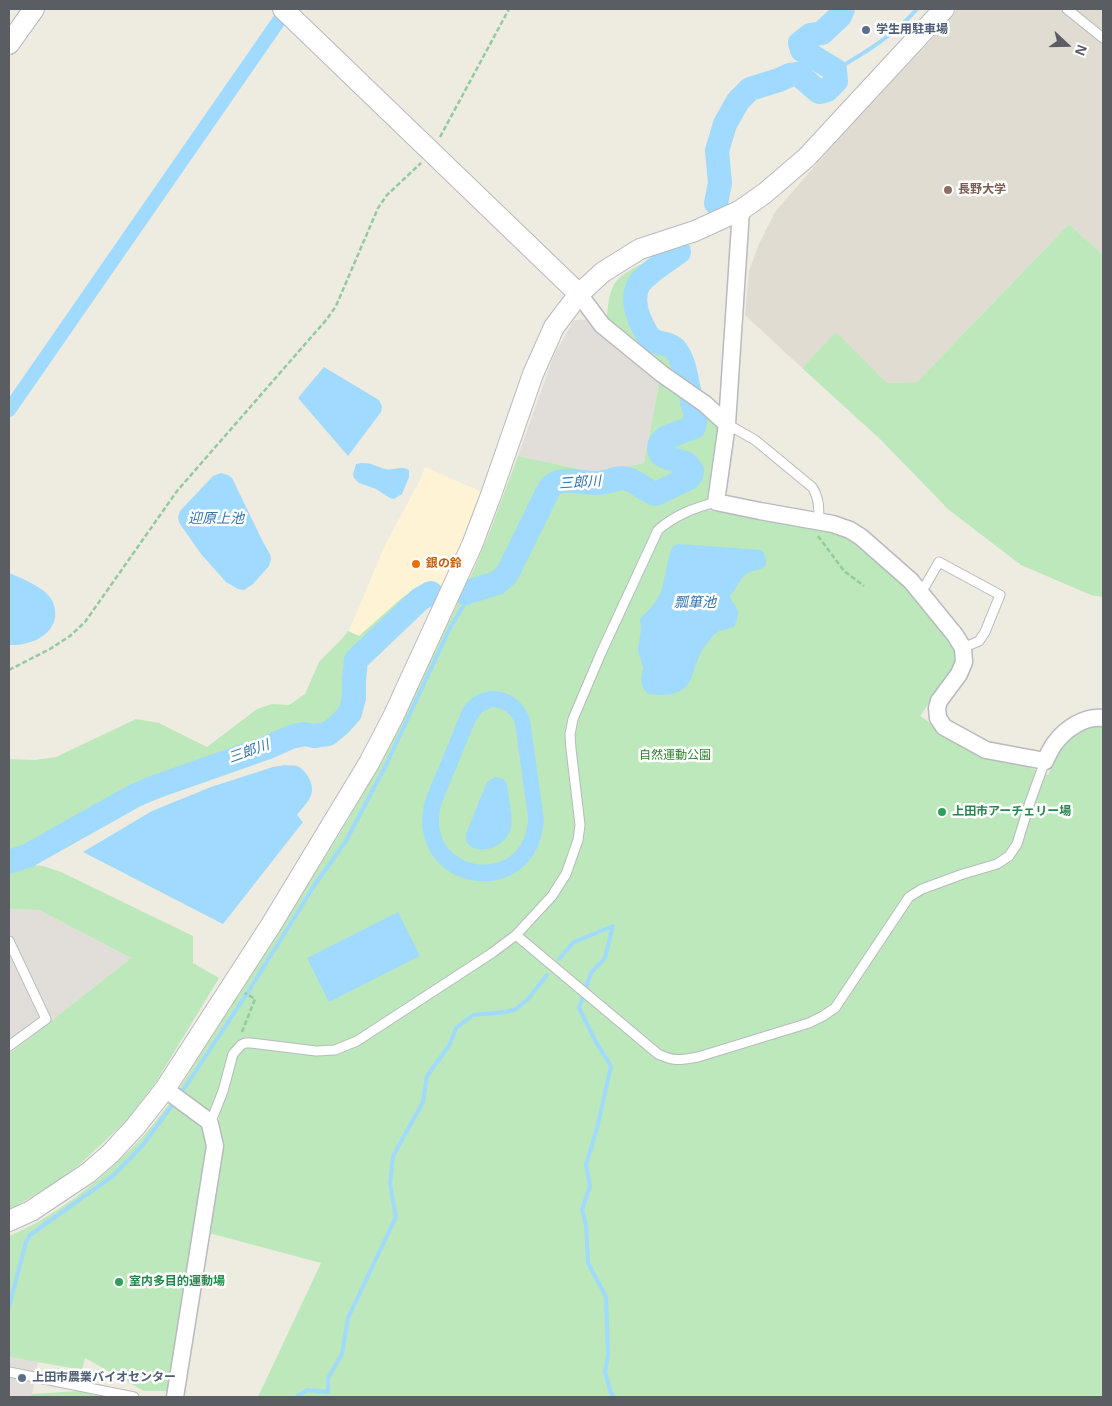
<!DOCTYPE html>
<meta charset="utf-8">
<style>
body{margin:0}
#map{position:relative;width:1112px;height:1406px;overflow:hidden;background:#eeebe1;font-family:Arial,sans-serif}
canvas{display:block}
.frame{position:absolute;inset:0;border:10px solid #5a5e63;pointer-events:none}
.north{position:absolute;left:1042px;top:20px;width:50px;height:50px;-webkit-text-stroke:4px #fff;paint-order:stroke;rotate:111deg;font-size:14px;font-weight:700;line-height:20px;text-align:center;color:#5a5e63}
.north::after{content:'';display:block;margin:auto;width:18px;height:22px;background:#5a5e63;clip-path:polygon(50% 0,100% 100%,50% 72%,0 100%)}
</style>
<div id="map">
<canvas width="1112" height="1406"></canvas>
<div class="frame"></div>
<div class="north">N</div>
</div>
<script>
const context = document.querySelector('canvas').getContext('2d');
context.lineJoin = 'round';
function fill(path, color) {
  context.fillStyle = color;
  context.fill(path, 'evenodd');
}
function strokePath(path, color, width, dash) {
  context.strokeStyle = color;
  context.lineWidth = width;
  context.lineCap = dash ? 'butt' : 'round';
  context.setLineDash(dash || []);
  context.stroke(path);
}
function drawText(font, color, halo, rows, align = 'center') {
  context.font = font + ' Arial,"Noto Sans JP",sans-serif';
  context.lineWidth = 5;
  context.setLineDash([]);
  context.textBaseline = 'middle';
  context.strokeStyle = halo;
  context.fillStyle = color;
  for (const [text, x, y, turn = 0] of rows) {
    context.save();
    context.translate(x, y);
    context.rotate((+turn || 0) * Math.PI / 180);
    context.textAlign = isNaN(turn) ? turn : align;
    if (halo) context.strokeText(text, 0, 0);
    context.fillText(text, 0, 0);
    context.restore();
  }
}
const commercial = new Path2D(`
 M425,467L484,493L445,587L425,582L402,598L359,636L349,631L385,545L420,480Z`);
const industrial = new Path2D(`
 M574,320H589L660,378L644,463L598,473L518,456L554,355Z
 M9,909L39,910L131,958L9,1054Z
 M9,1357L38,1362L32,1394L29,1397H9Z`);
const education = new Path2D(`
 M957,9H1103V255L1069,224L917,382L887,383L836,333L802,368L745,315L749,271L759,244L775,212L847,129L931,40Z`);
const green = new Path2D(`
 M1069,224L1103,255V597L1091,595L1021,565L949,510L880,439L802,368L836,332L887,383L917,382Z
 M692,245L670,270L644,288L641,295L643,318L645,324C653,328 672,335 678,340C688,349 693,380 696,393L606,321C608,310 608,293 615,283C626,266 673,252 692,245Z
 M660,378L718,424L705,510L827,528L847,535L907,586L956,649L957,661L953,669L920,716L949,736L1048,775L1060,747L1077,731L1103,725V1397H258L321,1263L209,1233L221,1150L219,1117L207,1120L210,1161L202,1195L167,1391H144L85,1358L82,1370L9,1357V1236C57,1216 99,1181 136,1144C148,1132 159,1116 170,1103L337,838L382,761L473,571L489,534L518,456L598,473L644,463Z
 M425,582L427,600L395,628L360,663L357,686L358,701L352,717L341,729L329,737L315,740L304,739L159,790L94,822L22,864L43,866L61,872L193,936V963L219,978L156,1082L127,1120L79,1165L55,1183L9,1210V1054L131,958L39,910L9,909V759L35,760L56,757L136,719L159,723L207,747L257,709L272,704L289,705L305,694L319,662L341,640L348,631L359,636L402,598Z
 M79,1391L105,1397H29L32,1394Z`);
const water = new Path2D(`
 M324,367L379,400L382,406L381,412L348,456L298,398Z
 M361,463C374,463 374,466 385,469C393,471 401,465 409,470V477L402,494L394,499L390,498L376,489L359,483L354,478L353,474L356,464Z
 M221,473L228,475L232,478L263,542L270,554L271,559L269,566L253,584L244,590L238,589L226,582L201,554L180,524L178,518L180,511L213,476Z
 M679,544L762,550L766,559V565C760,572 751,569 744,576C738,581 736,590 730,596C731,602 735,603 737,609C740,615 736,621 734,627C729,629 720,630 716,633C712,636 709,641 706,645C696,658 696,667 690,681C683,696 662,696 648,694L643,688L641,679L643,668L638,650L641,629L640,619C647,611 656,604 660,594C666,578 666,561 673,546Z
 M9,573C21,578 41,586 49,596C54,602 56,610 55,618C51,638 27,646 9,645Z
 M491,691C510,691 524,701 530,720L544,820C537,915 402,893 425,800L463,708C470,698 478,693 491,691ZM493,707C504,708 511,713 515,724L528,817C527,889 423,875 441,805L475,722L482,712Z
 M285,765C288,766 293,765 297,766C306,770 313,782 312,792C310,801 302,808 297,815L303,822L223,924L83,852L152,811L211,787L273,767Z
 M495,777L504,779L507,784C508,795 513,816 511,827C506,854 462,857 466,834L487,782Z
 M398,912L420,956L329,1002L307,958Z`);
const stream = new Path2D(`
 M835,70C865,53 894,35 917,9
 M613,926L605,958L591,973L579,1008L597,1044L611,1066L597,1128L586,1165L590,1186L582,1210L586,1224L588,1263L606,1297L608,1355L605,1372L611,1393L614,1397
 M559,959L574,942L613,926
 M180,1095L248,992L316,883L346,841L386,765L450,628L473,590
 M9,1307L26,1242L30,1235L113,1176L142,1146L174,1103
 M297,1397L307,1390L328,1392V1378L342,1354L348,1318L396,1217L390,1184L393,1156L423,1102L427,1076L450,1044L456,1028L473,1015L506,1012L516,1009L528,999L547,975`);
const canal = new Path2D(`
 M9,410L287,9`);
const river = new Path2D(`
 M716,203L720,183L717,151L725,124L738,101L750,89L779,80L790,75L798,74L819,92L827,90L836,81L835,70L802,50L800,43L810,35L822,33L840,16L843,9
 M679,252C670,258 644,276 639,284C633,294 635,308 639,318C642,325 645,332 650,338C657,345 668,342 675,349C684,359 686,377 689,390
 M465,593L497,583L507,574L549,489C559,474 583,484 598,483C609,483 617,476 628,479C639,483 646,491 656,494L689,478L691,475L692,471C690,468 689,466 687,464C679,459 660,461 659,448C659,444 662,441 665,438L694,427L696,414L692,403
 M9,862L29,855L134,796L155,787L266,748L291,737L304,734L314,736L328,734L340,724L350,713L354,698V681L356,660L420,599L431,593`);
const path = new Path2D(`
 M440,137L509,9
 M818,536L844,571L864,586
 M9,670L50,649L70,636L85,622L177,491L327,319L336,306L378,208L387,195L421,163
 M242,1032L255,999L245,993`);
const service = new Path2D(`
 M1067,9L1103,38
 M727,424L755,440L812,487C819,497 819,509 819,521
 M921,593L939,562L1000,595L985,632L979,641L963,648
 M516,935L658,1054C675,1062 681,1060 698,1057L809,1023L823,1016L835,1008L909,897L922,889L963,874L997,864L1009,856L1017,844L1030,802L1045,761
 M9,941L46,1019L9,1046
 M210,1124L223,1091L233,1054L241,1045L245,1043H251L316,1051L335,1050L357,1041L492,953L516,935L552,896L566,874L578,840L580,825L571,749L570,734L573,719L601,653L658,530C675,515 694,508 716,502
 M9,1372L134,1397`);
const minor = new Path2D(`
 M741,210L727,424L716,502L760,511L833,524L850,530L861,537L911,581L955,635L963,648L964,662L959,674L939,701L937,708L938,718L944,727L986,750L1045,761C1048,755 1051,748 1055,743C1066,728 1085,716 1103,718
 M579,294L602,325L662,374L705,404L727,424
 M165,1089L207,1120L210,1124L215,1146L175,1397`);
const tertiary = new Path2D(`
 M283,9L579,294
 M9,44L34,9
 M9,1221L31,1211L88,1173L110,1154L135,1127L165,1089L271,925L369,763L393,717L472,545L491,495L533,374L554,327L579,294L603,272L640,249L695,231L741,210L765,193L807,157L944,9`);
const markers = [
 [866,30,5,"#5c6f8a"],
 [948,190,5,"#8d6e63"],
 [416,564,5,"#e8710a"],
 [942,812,5,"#2e9e5b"],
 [119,1282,5,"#2e9e5b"],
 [22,1378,5,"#5c6f8a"]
];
const serviceNames = [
 ["学生用駐車場",876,30],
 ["上田市農業バイオセンター",32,1378]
];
const educationNames = [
 ["長野大学",958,190]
];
const foodNames = [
 ["銀の鈴",426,564]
];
const parkNames = [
 ["自然運動公園",675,756]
];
const leisureNames = [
 ["上田市アーチェリー場",952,812],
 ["室内多目的運動場",129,1282]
];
const waterNames = [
 ["三郎川",580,483,-4],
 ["迎原上池",216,519],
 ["瓢箪池",695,603],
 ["三郎川",249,752,-20]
];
fill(commercial, '#fff3d5');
fill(industrial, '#e1ded9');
fill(education, '#e0dcd2');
fill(green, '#bde8bb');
fill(water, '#a0daff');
strokePath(stream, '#a0daff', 4);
strokePath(canal, '#a0daff', 14);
strokePath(river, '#a0daff', 24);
strokePath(service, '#b7babf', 11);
strokePath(minor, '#b7babf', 19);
strokePath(tertiary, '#b7babf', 22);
strokePath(path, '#94caa1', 2.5, [5, 2.5]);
strokePath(service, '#fff', 9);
strokePath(minor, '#fff', 16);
strokePath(tertiary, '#fff', 20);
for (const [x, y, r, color] of markers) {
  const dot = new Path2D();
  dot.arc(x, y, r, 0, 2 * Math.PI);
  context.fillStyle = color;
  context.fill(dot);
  strokePath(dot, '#fff', 2);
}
drawText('bold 12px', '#4e5e75', '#fff', serviceNames, 'left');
drawText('bold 12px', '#785e54', '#fff', educationNames, 'left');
drawText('bold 12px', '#c56008', '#fff', foodNames, 'left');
drawText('12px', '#2e862e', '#fff', parkNames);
drawText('bold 12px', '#27864d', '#fff', leisureNames, 'left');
drawText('italic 14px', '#3475af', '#fff', waterNames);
</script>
